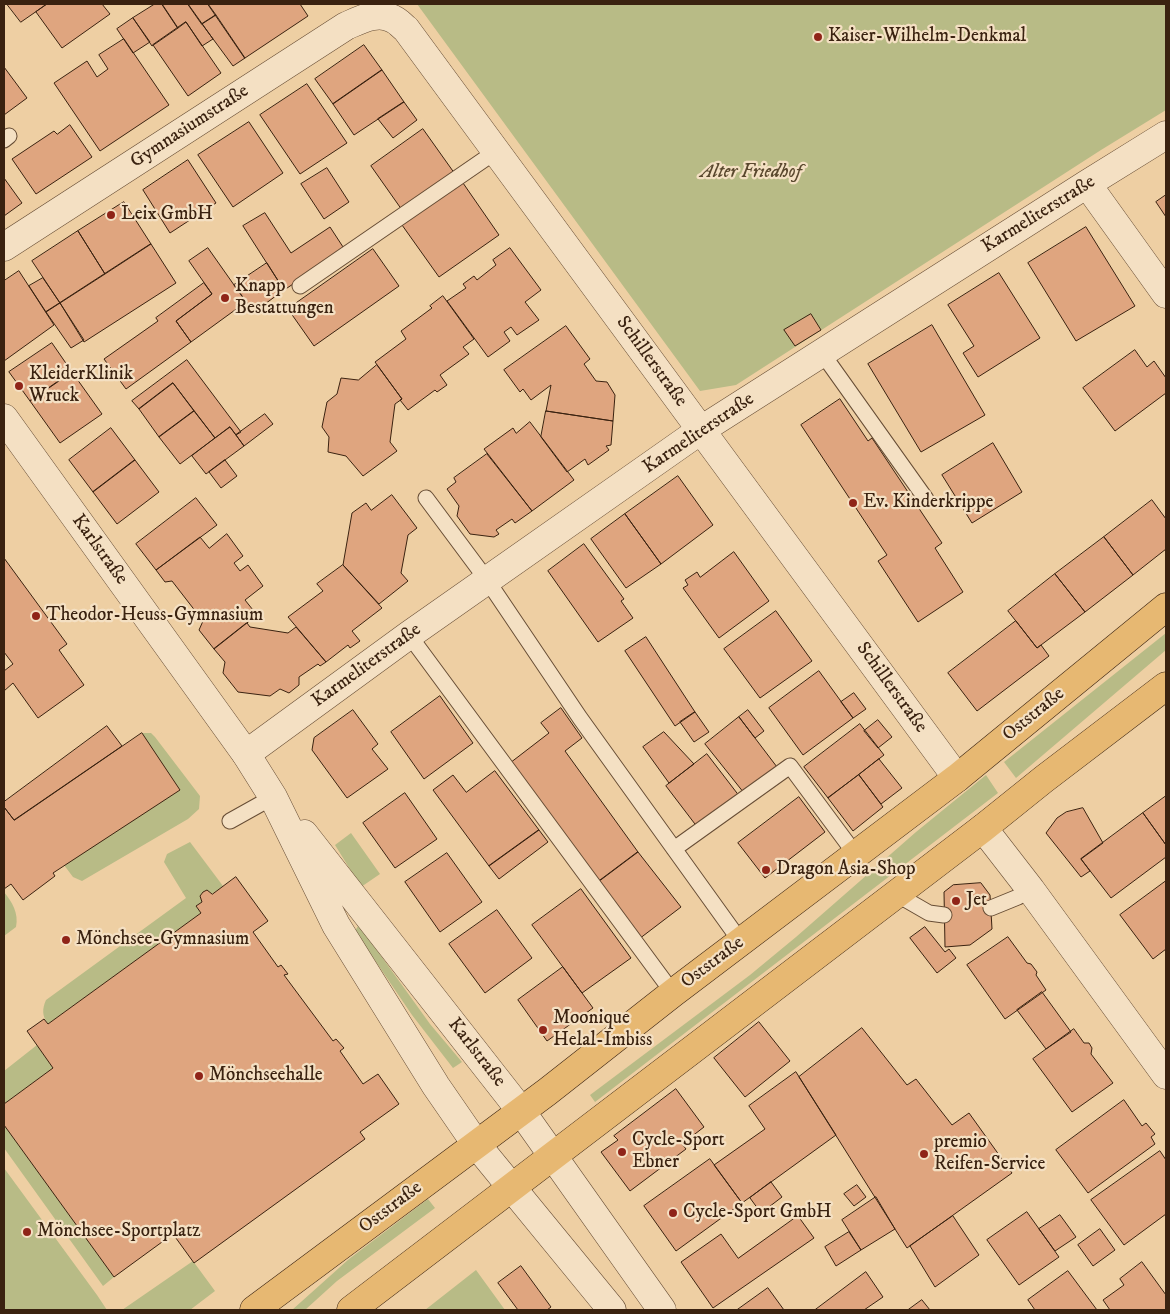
<!DOCTYPE html>
<meta charset="utf-8">
<style>
body{margin:0}
#map{position:relative;width:1170px;height:1314px;overflow:hidden;background:#eecfa3;font-family:"IM FELL DW Pica",serif}
canvas{display:block}
.frame{position:absolute;inset:0;border:5px solid #3a2210;pointer-events:none}
</style>
<div id="map">
<canvas width="1170" height="1314"></canvas>
<div class="frame"></div>
</div>
<script>
const context = document.querySelector('canvas').getContext('2d');
context.lineJoin = 'round';
function fill(path, color) {
  context.fillStyle = color;
  context.fill(path, 'evenodd');
}
function strokePath(path, color, width, dash) {
  context.strokeStyle = color;
  context.lineWidth = width;
  context.lineCap = dash ? 'butt' : 'round';
  context.setLineDash(dash || []);
  context.stroke(path);
}
function drawText(font, color, halo, rows, align = 'center') {
  context.font = font + ' "IM FELL DW Pica",serif';
  context.lineWidth = 4.5;
  context.setLineDash([]);
  context.textBaseline = 'middle';
  context.strokeStyle = halo;
  context.fillStyle = color;
  for (const [text, x, y, turn = 0] of rows) {
    context.save();
    context.translate(x, y);
    context.rotate((+turn || 0) * Math.PI / 180);
    context.textAlign = isNaN(turn) ? turn : align;
    if (halo) context.strokeText(text, 0, 0);
    context.fillText(text, 0, 0);
    context.restore();
  }
}
const green = new Path2D(`
 M417,4H1166V110L1101,150L736,385L700,391Z
 M1166,633V650L1016,778L1004,762Z
 M142,733H151L155,737L200,796L199,809L188,819L82,881L73,877L64,865L180,790Z
 M986,775L998,793L595,1102L590,1095L750,975L796,937L916,832Z
 M351,833L380,874L361,887L335,845Z
 M190,842L223,886L212,894L207,890L203,892L200,896L202,902L196,906L201,913L48,1024C42,1016 42,1009 46,1000L186,898L164,862L167,854Z
 M4,892C12,902 19,913 16,927L4,936Z
 M358,926L361,928L430,1024L462,1062L453,1068L412,1015L355,931Z
 M37,1045L53,1068L4,1104V1071Z
 M4,1125L114,1277L103,1286L4,1148Z
 M4,1168L97,1295L107,1310H4Z
 M428,1199L435,1208L337,1281L305,1310H292L349,1259Z
 M193,1261L215,1291L190,1310H122Z
 M476,1270L505,1310H425Z`);
const building = new Path2D(`
 M7,4H47L21,22Z
 M47,4H102L110,14L62,48L36,12Z
 M155,4H162L178,28L152,46L133,18Z
 M162,4H188L213,39L202,46L186,22L178,28Z
 M188,4H208L216,15L202,24Z
 M208,4H300L308,16L245,58Z
 M216,15L245,58L233,66L202,24Z
 M133,18L150,42L133,53L117,29Z
 M186,22L221,73L188,96L153,45Z
 M124,39L169,105L100,151L54,83L87,61L97,77L108,69L99,55Z
 M364,45L382,70L333,104L315,79Z
 M4,67L27,98L4,115Z
 M382,70L404,102L354,135L333,104Z
 M307,84L347,143L300,174L260,115Z
 M404,102L417,120L393,138L378,119Z
 M249,122L283,173L233,207L198,155Z
 M70,125L92,157L36,194L12,159L54,131L57,134Z
 M423,129L455,174L402,210L371,166Z
 M188,160L216,203L170,233L143,190Z
 M327,168L349,202L324,219L301,184Z
 M4,178L22,203L4,216Z
 M463,183L499,235L439,277L402,225Z
 M1166,195V217L1156,202Z
 M124,202L151,244L105,274L78,231Z
 M265,213L291,253L330,227L345,250L284,290L243,226Z
 M1086,227L1135,306L1076,341L1028,263Z
 M78,231L105,274L60,303L32,261Z
 M151,244L176,283L84,342L60,303Z
 M208,248L246,302L191,342L176,321L212,294L189,261Z
 M510,248L541,290L525,302L539,320L517,335L511,327L504,332L510,341L488,357L447,301L466,288L463,284L474,276L477,280L496,265L493,260Z
 M373,249L399,286L314,346L288,309Z
 M267,263L284,290L254,312L234,285Z
 M19,271L54,325L4,361V281Z
 M999,273L1040,338L978,377L963,353L974,346L948,305Z
 M43,278L60,303L46,312L29,286Z
 M204,283L212,294L176,321L191,342L126,389L104,359L158,321L156,318Z
 M443,296L474,339L463,347L469,354L440,375L447,385L437,392L435,390L408,410L400,400L402,399L375,362L406,339L401,331L432,308L430,306Z
 M60,303L84,340L71,348L46,312Z
 M811,314L821,330L795,346L784,330Z
 M932,325L985,415L921,452L868,364Z
 M566,326L590,359L584,364L596,381L607,382L615,395L613,421L546,411L551,385L531,400L523,389L520,392L504,370Z
 M52,343L72,372L30,401L9,372Z
 M1135,350L1147,367L1154,361L1166,378V393L1115,431L1083,388Z
 M187,360L241,432L236,435L230,427L215,438L173,383L139,409L132,401Z
 M377,365L402,399L395,404L390,442L397,451L363,476L346,456L328,452L329,437L322,427L327,402L337,394L341,378L358,380Z
 M72,372L102,414L60,443L30,401Z
 M173,383L194,411L159,437L139,409Z
 M840,399L868,441L872,438L942,543L935,548L963,592L918,622L878,561L887,555L801,425Z
 M194,411L215,438L180,464L159,437Z
 M546,411L613,421L611,445L606,446L609,450L588,465L585,459L567,472L541,437Z
 M265,414L273,424L244,446L236,435Z
 M530,422L574,480L532,511L484,449L513,428L516,433Z
 M230,427L244,446L206,474L192,456Z
 M111,428L135,460L93,492L69,460Z
 M993,443L1022,492L972,523L942,475Z
 M487,454L532,511L515,523L512,519L496,530L499,534L494,537L470,534L457,516L459,506L447,489L456,482L454,478Z
 M135,460L159,492L117,524L93,492Z
 M225,460L237,476L221,488L209,472Z
 M678,476L713,525L661,564L625,514Z
 M392,495L417,528L408,535L401,573L408,581L379,604L343,565L352,513L366,503L371,510Z
 M196,498L217,525L156,570L136,544Z
 M1152,500L1166,519V549L1133,575L1104,537Z
 M625,514L661,564L626,588L591,539Z
 M227,534L243,556L234,563L240,571L248,565L263,586L245,600L257,615L214,649L199,630L203,621L172,581L165,582L156,570L200,537L209,548Z
 M1104,537L1133,575L1085,612L1055,574Z
 M584,544L624,599L621,601L633,618L598,642L548,571Z
 M734,552L769,601L719,638L683,588L688,585L685,580L697,572L700,577Z
 M4,558L67,644L59,650L84,685L38,718L13,683L4,691V671L13,664L4,652Z
 M343,565L382,608L352,631L360,641L350,648L348,645L326,662L288,617L323,591L317,584Z
 M1055,574L1085,612L1037,648L1008,611Z
 M776,611L812,661L760,698L724,649Z
 M1016,621L1037,648L1041,645L1049,656L977,711L948,673Z
 M247,623L250,627L288,633L296,627L326,662L320,666L318,664L299,677V685L289,693L280,689L270,696L238,692L223,673L225,662L214,649Z
 M646,637L695,712L675,726L625,651Z
 M819,671L853,718L803,755L769,708Z
 M854,693L866,709L853,718L841,702Z
 M440,696L473,743L424,779L391,732Z
 M561,708L582,738L565,751L638,852L598,882L510,763L549,733L541,723Z
 M353,710L378,744L372,749L388,769L347,798L312,750L314,738Z
 M748,710L764,731L755,738L739,717Z
 M695,712L709,732L694,742L680,722Z
 M739,717L777,767L744,793L705,744Z
 M878,720L892,737L878,748L864,731Z
 M860,724L884,755L828,798L804,767Z
 M107,726L122,746L14,820L4,807V802Z
 M664,732L694,764L669,783L643,747Z
 M142,733L180,790L53,873L55,876L23,900L11,884L4,889V807L14,820Z
 M707,754L740,797L698,828L666,786Z
 M879,759L902,788L881,804L859,775Z
 M495,771L539,830L489,866L433,790L453,775L466,792Z
 M859,775L883,807L853,831L828,798Z
 M405,793L437,839L395,868L363,823Z
 M1166,796V845L1143,813Z
 M799,797L825,832L765,878L738,843Z
 M1083,808L1103,843L1081,859L1090,871L1081,877L1046,833L1057,818L1066,812Z
 M1143,813L1166,845V857L1111,898L1081,859Z
 M539,830L548,842L499,879L489,866Z
 M638,852L681,907L639,939L598,882Z
 M447,853L482,902L440,932L405,882Z
 M236,877L268,921L253,932L278,967L281,965L288,974L284,975L333,1041L336,1039L344,1048L340,1051L363,1084L378,1074L399,1104L360,1132L365,1139L194,1263L173,1234L114,1277L4,1125V1104L53,1068L27,1031L44,1019L48,1024L201,913L196,906L202,902L200,896L203,892L207,890L212,894Z
 M1166,881V949L1153,959L1120,915Z
 M981,883L990,895L992,929L970,945L945,947L944,892L953,885Z
 M581,889L631,958L582,993L532,925Z
 M497,910L532,958L485,993L449,944Z
 M925,927L945,952L949,949L956,958L937,973L910,938Z
 M1008,937L1027,963L1031,964L1037,972L1036,975L1046,990L1005,1019L967,965Z
 M563,967L593,1008L547,1041L518,1000Z
 M1042,992L1071,1032L1046,1049L1017,1010Z
 M759,1022L790,1061L745,1097L714,1058Z
 M862,1028L907,1085L916,1079L952,1125L969,1113L1012,1173L907,1248L799,1077Z
 M1074,1029L1084,1043H1089L1092,1048L1091,1054L1113,1083L1072,1112L1033,1059Z
 M796,1072L836,1135L742,1203L714,1165L765,1129L749,1106Z
 M676,1089L704,1127L682,1144L686,1149L630,1191L601,1152L618,1140L614,1136Z
 M1124,1100L1142,1126L1146,1123L1155,1134L1151,1137L1155,1144L1088,1193L1056,1150Z
 M1160,1151L1166,1160V1214L1124,1245L1091,1200Z
 M710,1159L742,1203L676,1251L644,1206Z
 M771,1182L782,1197L761,1213L750,1198Z
 M857,1185L866,1197L854,1206L844,1194Z
 M876,1197L895,1229L861,1250L842,1220Z
 M1027,1212L1059,1257L1019,1285L987,1240Z
 M1060,1215L1076,1237L1055,1251L1039,1229Z
 M798,1216L814,1238L713,1308L681,1262L721,1234L738,1258Z
 M953,1216L979,1255L935,1287L910,1246Z
 M1100,1229L1115,1250L1093,1266L1078,1245Z
 M849,1232L861,1250L836,1266L825,1247Z
 M1142,1262L1166,1295V1310H1110L1103,1300L1124,1285L1120,1279Z
 M521,1266L551,1307L547,1310H518L498,1283Z
 M1068,1271L1097,1310H1035L1028,1300Z
 M866,1272L883,1297L864,1310H815Z
 M768,1288L784,1310H737Z
 M922,1300L930,1310H908Z`);
const service = new Path2D(`
 M4,140L9,136
 M300,286L495,152
 M822,353L926,499
 M426,498L487,580L580,718L741,942
 M409,635L673,993
 M230,821L273,797
 M674,849L790,766L856,855
 M896,894L929,913L944,915
 M991,908L1018,897L1031,890`);
const minor = new Path2D(`
 M1087,184L1166,294
 M4,247L346,26C360,20 378,10 393,19C398,21 402,26 406,29L957,778
 M246,754L409,635L701,430L1087,184L1166,135
 M983,828L1031,890L1166,1075`);
const tertiary = new Path2D(`
 M4,418L246,754L273,797L336,925L436,1086L476,1144L612,1310
 M304,834L521,1111L662,1310`);
const primary = new Path2D(`
 M254,1310L547,1092L673,993L957,778L1166,607
 M351,1310L983,828L1044,779L1166,686`);
const markers = [
 [818,37,5,"#8f2418"],
 [111,215,5,"#8f2418"],
 [225,298,5,"#8f2418"],
 [19,386,5,"#8f2418"],
 [853,503,5,"#8f2418"],
 [36,616,5,"#8f2418"],
 [766,870,5,"#8f2418"],
 [956,901,5,"#8f2418"],
 [66,940,5,"#8f2418"],
 [543,1030,5,"#8f2418"],
 [199,1076,5,"#8f2418"],
 [622,1152,5,"#8f2418"],
 [924,1154,5,"#8f2418"],
 [673,1213,5,"#8f2418"],
 [27,1232,5,"#8f2418"]
];
const poiNames = [
 ["Kaiser-Wilhelm-Denkmal",828,37],
 ["Leix GmbH",121,215],
 ["Knapp",235,287],
 ["Bestattungen",235,309],
 ["KleiderKlinik",29,375],
 ["Wruck",29,397],
 ["Ev. Kinderkrippe",863,503],
 ["Theodor-Heuss-Gymnasium",46,616],
 ["Dragon Asia-Shop",776,870],
 ["Jet",966,901],
 ["Mönchsee-Gymnasium",76,940],
 ["Moonique",553,1019],
 ["Helal-Imbiss",553,1041],
 ["Mönchseehalle",209,1076],
 ["Cycle-Sport",632,1141],
 ["Ebner",632,1163],
 ["premio",934,1143],
 ["Reifen-Service",934,1165],
 ["Cycle-Sport GmbH",683,1213],
 ["Mönchsee-Sportplatz",37,1232]
];
const streetNames = [
 ["Gymnasiumstraße",190,127,-33],
 ["Karmeliterstraße",1039,215,-32],
 ["Schillerstraße",651,362,54],
 ["Karmeliterstraße",699,434,-34],
 ["Karlstraße",99,550,54],
 ["Karmeliterstraße",367,666,-36],
 ["Schillerstraße",891,688,54],
 ["Oststraße",1034,715,-39],
 ["Oststraße",713,963,-37],
 ["Karlstraße",476,1053,52],
 ["Oststraße",391,1208,-37]
];
const parkNames = [
 ["Alter Friedhof",751,173]
];
fill(green, '#b8bb86');
fill(building, '#dfa57f');
strokePath(building, '#3a2210', 1);
strokePath(service, '#674d35', 17);
strokePath(minor, '#674d35', 29);
strokePath(tertiary, '#674d35', 29);
strokePath(primary, '#3a2210', 29);
strokePath(service, '#f4e0c3', 15);
strokePath(minor, '#f4e0c3', 28);
strokePath(tertiary, '#f4e0c3', 28);
strokePath(primary, '#e7b872', 28);
for (const [x, y, r, color] of markers) {
  const dot = new Path2D();
  dot.arc(x, y, r, 0, 2 * Math.PI);
  context.fillStyle = color;
  context.fill(dot);
  strokePath(dot, '#f4e0c3', 2);
}
drawText('19px', '#3a2210', '#f4e0c3', poiNames, 'left');
drawText('19px', '#3a2210', '#f4e0c3', streetNames);
drawText('italic 19px', '#5a482e', '#f4e0c3', parkNames);
</script>
